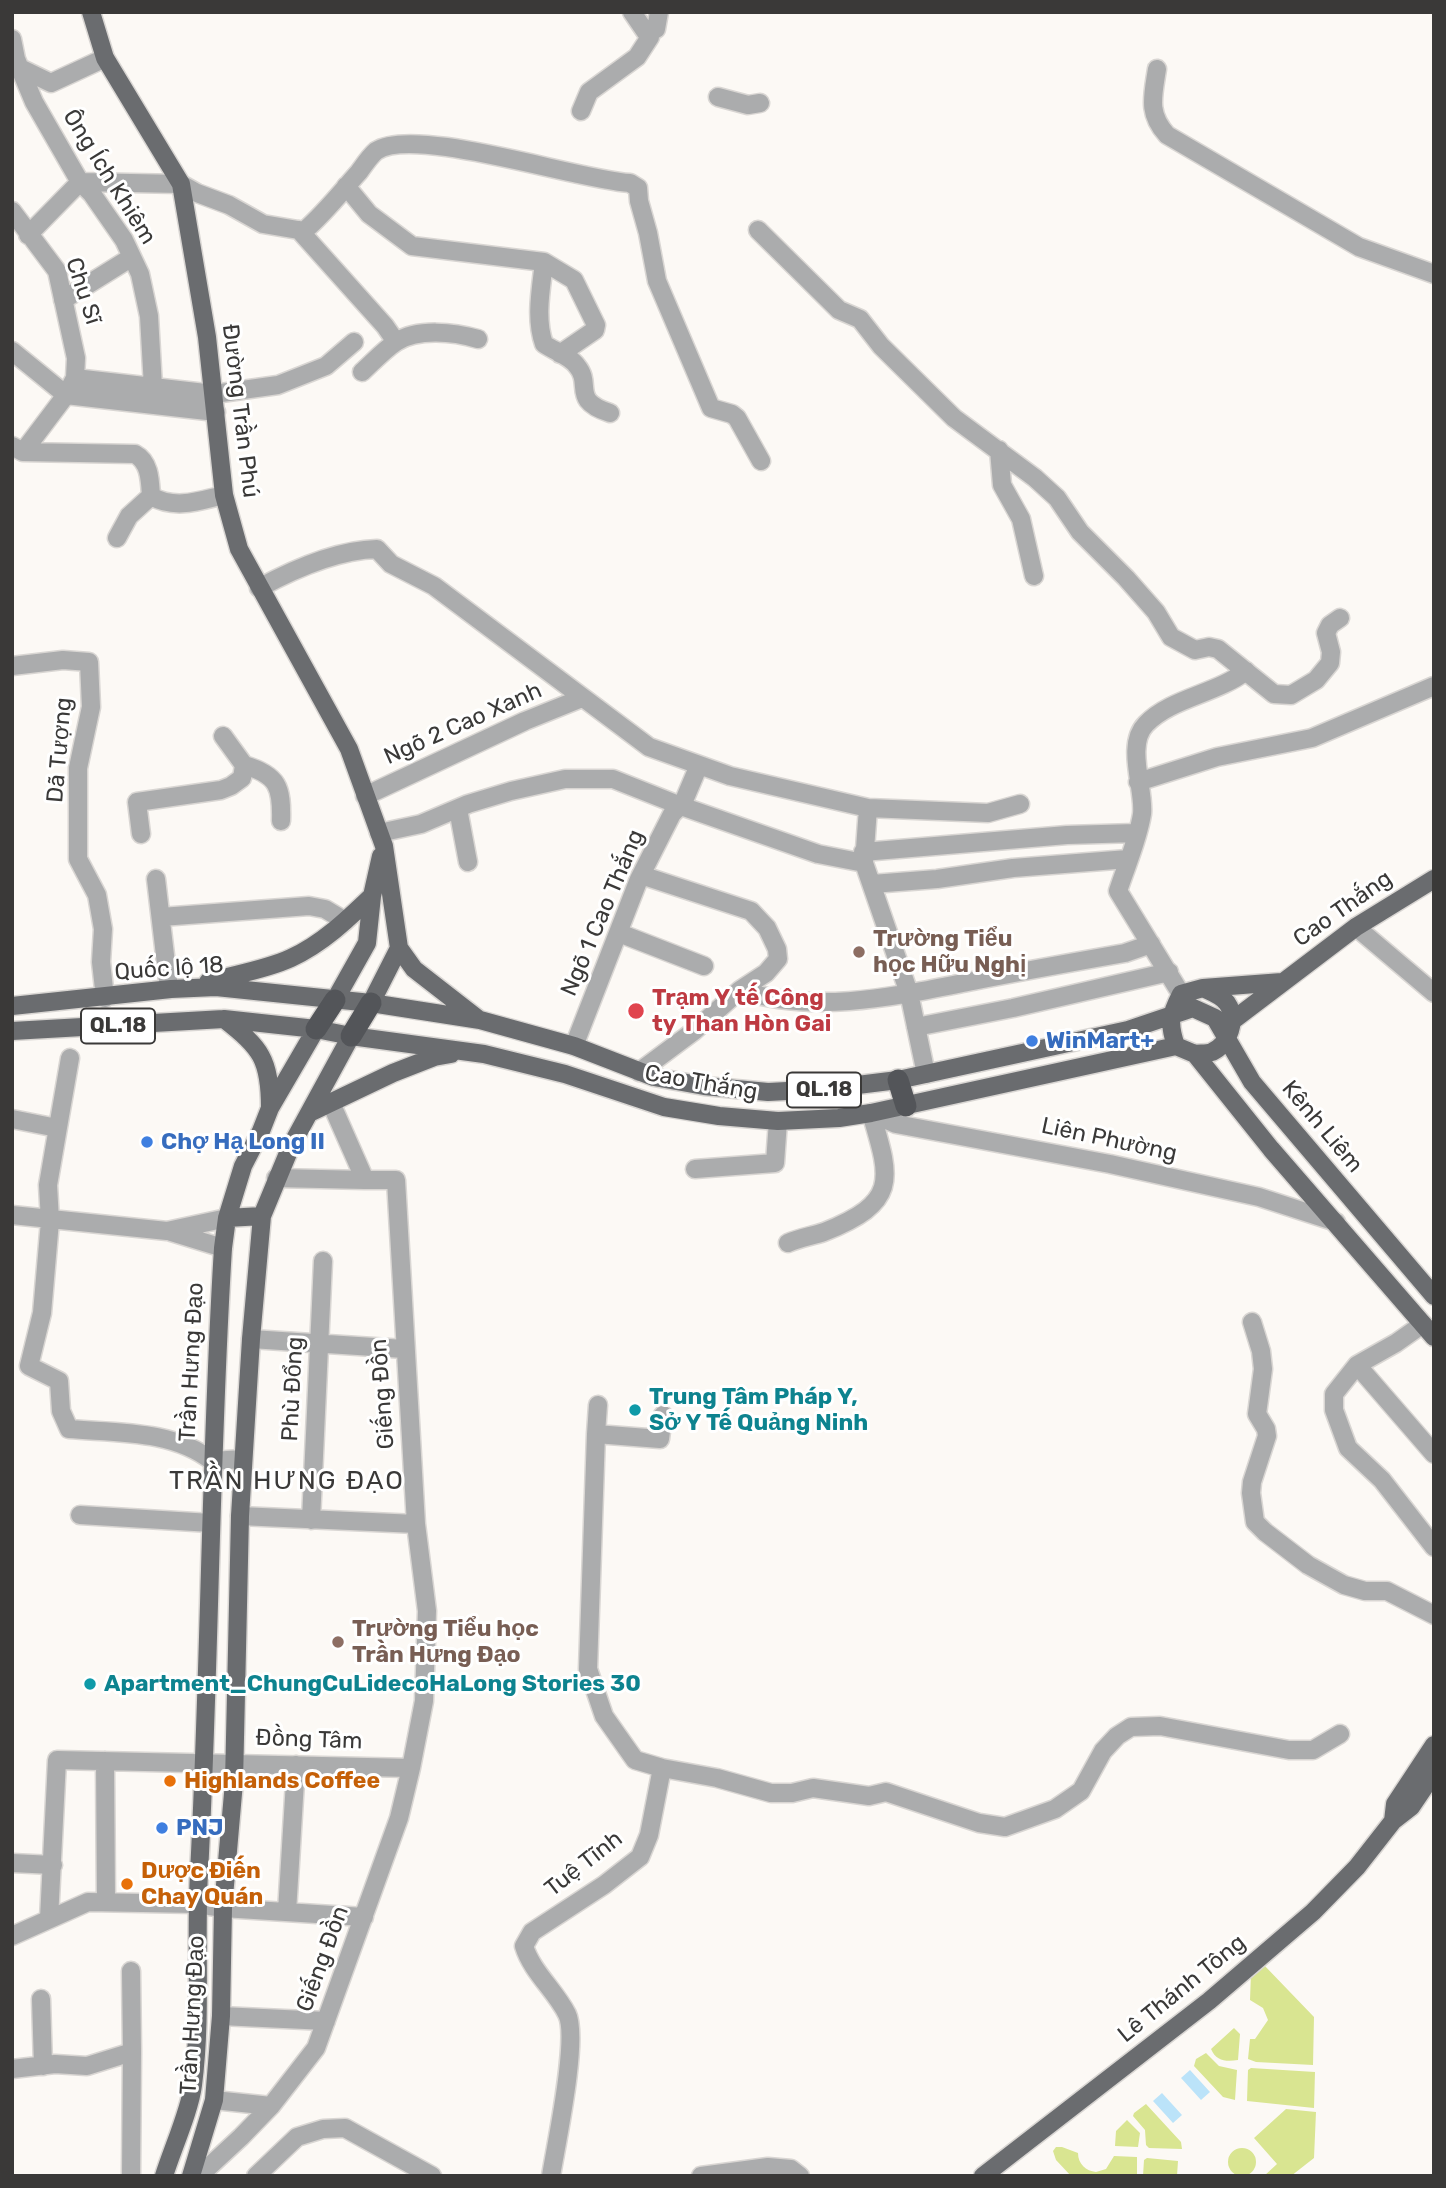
<!DOCTYPE html>
<meta charset="utf-8">
<style>
body{margin:0}
#map{position:relative;width:1446px;height:2188px;overflow:hidden;background:#fcf9f5;font-family:Rubik,sans-serif}
canvas{display:block}
.frame{position:absolute;inset:0;border:14px solid #3a3938;pointer-events:none}
</style>
<div id="map">
<canvas width="1446" height="2188"></canvas>
<div class="frame"></div>
</div>
<script>
const context = document.querySelector('canvas').getContext('2d');
context.lineJoin = 'round';
function fill(path, color) {
  context.fillStyle = color;
  context.fill(path, 'evenodd');
}
function strokePath(path, color, width, dash) {
  context.strokeStyle = color;
  context.lineWidth = width;
  context.lineCap = dash ? 'butt' : 'round';
  context.setLineDash(dash || []);
  context.stroke(path);
}
function drawText(font, color, halo, rows, align = 'center') {
  context.font = font + ' Rubik,sans-serif';
  context.lineWidth = 6;
  context.setLineDash([]);
  context.textBaseline = 'middle';
  context.strokeStyle = halo;
  context.fillStyle = color;
  for (const [text, x, y, turn = 0] of rows) {
    context.save();
    context.translate(x, y);
    context.rotate((+turn || 0) * Math.PI / 180);
    context.textAlign = isNaN(turn) ? turn : align;
    if (halo) context.strokeText(text, 0, 0);
    context.fillText(text, 0, 0);
    context.restore();
  }
}
const green = new Path2D(`
 M1263,1964L1314,2017L1313,2065L1256,2062L1248,2059L1250,2039H1255L1268,2020L1263,2008L1250,2000L1251,1973Z
 M1234,2028L1240,2034L1238,2060C1226,2062 1216,2061 1211,2049Z
 M1206,2053L1219,2066L1237,2070L1235,2100L1223,2097L1194,2066L1196,2059Z
 M1251,2068L1315,2072L1314,2108L1247,2101L1248,2070Z
 M1146,2104L1181,2142L1182,2149L1149,2148L1146,2145L1145,2130L1133,2116L1134,2113Z
 M1286,2109L1316,2112L1314,2158L1291,2176H1264L1277,2164L1254,2138Z
 M1127,2120L1140,2133L1138,2147L1115,2146L1116,2131Z
 M1056,2147H1062L1078,2153C1078,2164 1086,2171 1096,2172L1106,2169L1114,2156L1137,2157V2176H1071L1056,2160L1053,2151Z
 M1228 2162a14 14 0 1 1 28 0a14 14 0 1 1-28 0Z
 M1147,2158L1178,2161L1177,2176H1143L1144,2160Z`);
const water = new Path2D(`
 M1190,2070L1210,2092L1201,2100L1181,2078Z
 M1162,2093L1182,2115L1173,2123L1153,2101Z`);
const minor = new Path2D(`
 M632,12L647,34
 M12,39L16,59L34,102L80,182L92,194L124,240L140,274L149,316L153,387
 M20,68L51,83L105,58
 M1157,69C1153,96 1147,113 1167,135L1359,247L1434,274
 M718,97L748,105L760,103
 M581,111L589,92L637,57L650,37L647,34L656,29L659,12
 M346,186L369,214L412,246L544,262L574,280L596,325L595,330L560,354
 M12,211L57,271L76,358L75,378L66,395L23,452
 M299,230L385,326L396,342
 M758,230L839,310L860,319L881,346L954,418L1035,478L1057,498L1080,532L1126,578L1156,612L1171,637L1195,650L1209,647L1218,649L1274,694L1291,695L1316,680L1330,663L1331,652L1326,633L1330,625L1340,618
 M28,235L80,182L181,184L197,193L229,205L263,224L304,231C325,213 341,192 359,172C364,165 370,156 376,151C414,125 578,180 630,183L638,188L639,201L648,233L657,281L711,408L732,414L737,418L761,461
 M544,262C541,289 535,319 544,344C554,351 570,356 577,366C593,385 570,400 610,413
 M63,300L132,257
 M12,351L66,395L216,412
 M362,372C373,362 384,350 396,342C418,328 454,332 478,339
 M75,378L214,394L278,385L326,366L354,342
 M12,446L23,452L135,454C150,462 150,481 151,496C175,510 199,501 224,495
 M999,450L1002,485L1021,519L1034,576
 M117,538L129,516L151,496
 M259,588C294,569 336,550 377,549L391,564L434,586L649,747L730,776L868,808L988,813L1020,804
 M12,666L63,660L89,662L91,707L78,768V859L97,895L103,929L101,962L105,998
 M244,765C278,775 282,787 281,821
 M1138,782L1217,757L1312,738L1434,686
 M365,796L525,721L582,698
 M868,808L864,863L909,993L926,1074
 M458,809L468,862
 M379,833L421,824L468,804L511,791L565,779H613L681,806L818,854L864,863
 M141,834L137,802L221,790L231,786L242,778L244,765L223,736
 M863,852L1067,835L1136,833
 M156,879L169,989
 M872,884L937,879L1013,868L1128,859
 M161,917L309,906L325,909L345,921
 M1356,927L1434,993
 M619,933L704,966
 M740,990C816,1015 897,996 973,981C1023,971 1074,962 1125,953L1151,944
 M1181,994L1118,891C1126,866 1138,840 1142,814C1145,790 1125,745 1146,724C1171,698 1216,694 1246,671
 M916,1027L1013,1008L1169,972
 M574,1046L639,879L672,814L683,803L699,765
 M70,1058L48,1185L50,1221L42,1313L29,1366L59,1381L61,1411L69,1429C117,1433 173,1430 212,1461L243,1459
 M639,1072L694,1031L740,990L766,973L778,959L777,949L767,928L751,911L641,875
 M871,1113L896,1124L1110,1164L1259,1197L1336,1222
 M12,1119L57,1128
 M695,1169L775,1163L778,1121
 M276,1178L365,1180
 M12,1215L167,1231L227,1218
 M171,1232L223,1248
 M788,1243C799,1238 812,1236 824,1232C899,1202 891,1180 871,1113
 M1252,1322L1261,1351L1263,1369L1257,1414L1266,1429L1267,1436L1252,1482L1251,1493L1255,1522L1265,1532L1308,1565L1344,1585L1365,1591H1387L1434,1615
 M1423,1324L1396,1343L1357,1365L1334,1394V1410L1348,1448L1382,1480L1434,1547
 M251,1339L404,1349
 M1357,1365L1434,1454
 M663,1415L660,1439L596,1434L588,1669L604,1716L635,1760L662,1768L717,1778L771,1793H792L813,1788L869,1796L886,1792L979,1823L1005,1827L1055,1809L1081,1791L1103,1751L1117,1736L1131,1727L1160,1726L1289,1750H1313L1340,1734
 M596,1434L598,1405
 M80,1515L211,1523
 M240,1516L416,1524
 M311,1520L323,1261
 M105,1761L106,1902
 M12,1863L53,1865
 M287,1912L296,1765
 M49,1919L57,1760L411,1768
 M12,1936L88,1902L197,1904L223,1908L364,1917
 M131,1971L132,2052
 M41,1999L43,2066
 M221,2016L326,2021
 M12,2069L55,2064L87,2066L132,2052L131,2176
 M214,2100L271,2106
 M199,2176L241,2137L271,2106L316,2048L399,1818L411,1768L424,1701L427,1611L416,1524L396,1180H365L331,1103
 M256,2176L297,2137L323,2129L345,2128L432,2176
 M551,2176C556,2145 579,2038 567,2014C555,1990 532,1972 524,1946L532,1932L604,1885L640,1857L649,1835L662,1768
 M701,2176L768,2167L791,2169L800,2176`);
const major = new Path2D(`
 M91,12L105,58L181,184L207,337L224,495L239,549L349,749L384,846L399,948L371,1003
 M399,948L414,969L477,1018
 M208,982C236,974 265,970 291,958C322,944 348,919 372,896
 M335,1000L367,943L372,896L381,856
 M12,1006L171,989L216,987L371,1003L480,1020L574,1046L654,1077L704,1086L768,1092L825,1089L898,1080L1128,1030L1193,1008L1215,1018L1252,1082L1434,1296
 M224,1019C261,1048 270,1059 270,1108
 M1232,1021L1356,927L1434,879
 M12,1031L224,1019L316,1029L351,1036L484,1054L565,1074L664,1107L719,1116L778,1121L839,1118L871,1113L1176,1046
 M1176,1046L1195,1054L1271,1149L1434,1337
 M1176,1046C1168,1022 1170,1016 1181,994L1203,988L1282,982
 M1195,1054C1199,1053 1207,1054 1212,1052C1229,1044 1238,1019 1227,1003C1221,995 1211,992 1203,988
 M309,1113L393,1073L434,1057L451,1054
 M227,1218L262,1216
 M1393,1821L1395,1804L1434,1745
 M164,2176C172,2150 190,2110 193,2085C202,2015 195,1944 199,1873C210,1665 210,1456 223,1248L227,1218L243,1166L261,1131L270,1108L316,1029
 M191,2176L214,2100L221,2016L223,1908L234,1782L240,1516L251,1339L262,1216L291,1146L351,1036
 M983,2176L1209,2001L1313,1912L1357,1867L1393,1821L1411,1807L1434,1773`);
const highway = new Path2D(`
 M316,1029L335,1000
 M351,1036L371,1003
 M898,1080L906,1106`);
const markers = [
 [859,952,7,"#8d6e63"],
 [636,1011,9,"#e0444e"],
 [1032,1041,7,"#3f7fe0"],
 [147,1142,7,"#3f7fe0"],
 [635,1410,7,"#0f9aa8"],
 [338,1642,7,"#8d6e63"],
 [90,1684,7,"#0f9aa8"],
 [170,1781,7,"#e8710a"],
 [162,1828,7,"#3f7fe0"],
 [127,1884,7,"#e8710a"]
];
const shields = [
 [118,1026,74],
 [824,1090,74]
];
const shieldNames = [
 ["QL.18",118,1026],
 ["QL.18",824,1090]
];
const streetNames = [
 ["Ông Ích Khiêm",109,177,58],
 ["Chu Sĩ",83,291,72],
 ["Đường Trần Phú",240,411,83],
 ["Ngõ 2 Cao Xanh",463,724,-24],
 ["Dã Tượng",60,750,-85],
 ["Cao Thắng",1343,909,-35],
 ["Ngõ 1 Cao Thắng",603,913,-67],
 ["Quốc lộ 18",169,969,-4],
 ["Cao Thắng",701,1083,10],
 ["Kênh Liêm",1322,1127,50],
 ["Liên Phường",1109,1140,12],
 ["Trần Hưng Đạo",192,1362,-87],
 ["Phù Đổng",293,1389,-87],
 ["Giếng Đồn",383,1394,-94],
 ["Đồng Tâm",309,1740,2],
 ["Tuệ Tĩnh",584,1864,-38],
 ["Giếng Đồn",323,1959,-70],
 ["Lê Thánh Tông",1182,1989,-39],
 ["Trần Hưng Đạo",193,2015,-87]
];
const educationNames = [
 ["Trường Tiểu",873,939],
 ["học Hữu Nghị",873,965],
 ["Trường Tiểu học",352,1629],
 ["Trần Hưng Đạo",352,1655]
];
const healthNames = [
 ["Trạm Y tế Công",652,998],
 ["ty Than Hòn Gai",652,1024]
];
const shopNames = [
 ["WinMart+",1046,1041],
 ["Chợ Hạ Long II",161,1142],
 ["PNJ",176,1828]
];
const cultureNames = [
 ["Trung Tâm Pháp Y,",649,1397],
 ["Sở Y Tế Quảng Ninh",649,1423],
 ["Apartment_ChungCuLidecoHaLong Stories 30",104,1684]
];
const foodNames = [
 ["Highlands Coffee",184,1781],
 ["Dược Điến",141,1871],
 ["Chay Quán",141,1897]
];
const quarterNames = [
 ["TRẦN HƯNG ĐẠO",287,1481]
];
fill(green, '#d9e591');
fill(water, '#bbe3f9');
strokePath(minor, '#d9d6d3', 21);
strokePath(major, '#d9d6d3', 21);
strokePath(highway, '#d9d6d3', 24);
strokePath(minor, '#abacad', 18);
strokePath(major, '#6a6c6f', 18);
strokePath(highway, '#535559', 21);
for (const [x, y, r, color] of markers) {
  const dot = new Path2D();
  dot.arc(x, y, r, 0, 2 * Math.PI);
  context.fillStyle = color;
  context.fill(dot);
  strokePath(dot, '#fff', 2.5);
}
for (const [x, y, w] of shields) {
  const box = new Path2D();
  box.roundRect(x - w / 2, y - 17.5, w, 35, 5);
  context.fillStyle = '#fff';
  context.fill(box);
  strokePath(box, '#3a3938', 2);
}
drawText('bold 21px', '#3a3938', null, shieldNames);
drawText('23px', '#3a3938', '#fff', streetNames);
drawText('bold 23px', '#785e54', '#fff', educationNames, 'left');
drawText('bold 23px', '#be3a42', '#fff', healthNames, 'left');
drawText('bold 23px', '#366cbe', '#fff', shopNames, 'left');
drawText('bold 23px', '#0d838f', '#fff', cultureNames, 'left');
drawText('bold 23px', '#c56008', '#fff', foodNames, 'left');
context.letterSpacing = '2px';
drawText('26px', '#3a3938', '#fff', quarterNames);
context.letterSpacing = '0px';
</script>
